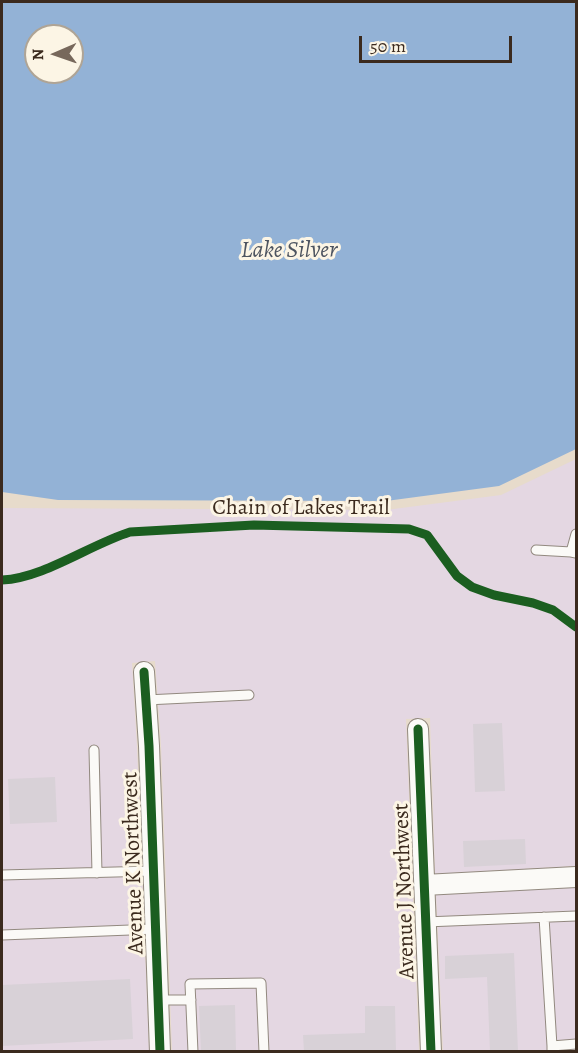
<!DOCTYPE html>
<style>
body{margin:0}
#map{position:relative;width:578px;height:1053px;overflow:hidden;background:#e7dbcb;font-family:Alegreya,serif}
canvas{display:block}
.frame{position:absolute;inset:0;border:3px solid #3b2a1e;pointer-events:none}
.north{position:absolute;left:24px;top:24px;width:60px;height:60px;box-sizing:border-box;background:#fcf5e5;border:2px solid #afa495;border-radius:50%;rotate:268deg;font-size:16px;font-weight:700;line-height:24px;text-align:center;color:#3b2a1e}
.north::after{content:'';display:block;margin:auto;width:21px;height:27px;background:#77685b;clip-path:polygon(50% 0,100% 100%,50% 72%,0 100%)}
.scale{position:absolute;left:359px;top:36px;width:153px;height:27px;box-sizing:border-box;border:3px solid #3b2a1e;border-top:0;padding-left:8px;font-size:18px;line-height:21px;white-space:nowrap;color:#3b2a1e;-webkit-text-stroke:4px #fcf5e5;paint-order:stroke}
</style>
<div id="map">
<canvas width="578" height="1053"></canvas>
<div class="frame"></div>
<div class="north">N</div>
<div class="scale">50 m</div>
</div>
<script>
const context = document.querySelector('canvas').getContext('2d');
context.lineJoin = 'round';
function fill(path, color) {
  context.fillStyle = color;
  context.fill(path, 'evenodd');
}
function strokePath(path, color, width, dash) {
  context.strokeStyle = color;
  context.lineWidth = width;
  context.lineCap = dash ? 'butt' : 'round';
  context.setLineDash(dash || []);
  context.stroke(path);
}
function drawText(font, color, halo, rows, align = 'center') {
  context.font = font + ' Alegreya,serif';
  context.lineWidth = 6;
  context.setLineDash([]);
  context.textBaseline = 'middle';
  context.strokeStyle = halo;
  context.fillStyle = color;
  for (const [text, x, y, turn = 0] of rows) {
    context.save();
    context.translate(x, y);
    context.rotate((+turn || 0) * Math.PI / 180);
    context.textAlign = isNaN(turn) ? turn : align;
    if (halo) context.strokeText(text, 0, 0);
    context.fillText(text, 0, 0);
    context.restore();
  }
}
const built = new Path2D(`
 M576,459V866L435,874L430,718L406,719L419,1051H172L161,745L155,661L132,663L137,746L149,1051L2,1052V508L386,510L501,495Z
 M576,887V1051H443L436,895Z`);
const water = new Path2D(`
 M2,2H576V449L499,486L386,501L58,500L2,492ZM36,36H72V72H36Z`);
const building = new Path2D(`
 M502,723L505,791L475,792L473,724Z
 M55,777L57,822L10,824L8,779Z
 M525,839L526,864L464,867L463,841Z
 M514,953L518,1052H490L487,977L445,979V956Z
 M130,979L133,1039L2,1046V985Z
 M235,1005L236,1052H201L199,1006Z
 M365,1006H395L396,1052H304L303,1035L365,1033Z`);
const lane = new Path2D(`
 M576,534L571,552L576,553
 M536,550L571,552
 M146,700L249,695
 M94,750L97,873
 M2,875L153,871
 M544,917L552,1046
 M425,922L576,916
 M2,935L156,929
 M158,1000H191
 M193,1052L190,984L261,983L264,1052
 M552,1052V1046L576,1044`);
const street = new Path2D(`
 M144,672L149,746L160,1052
 M418,729L431,1052
 M424,885L576,877`);
const cycleway = new Path2D(`
 M2,580C44,578 89,545 130,532L254,525L409,529L427,535L457,576L472,587L494,595L533,603L553,610L576,627
 M144,672L149,746L160,1052
 M418,729L431,1052`);
const streetNames = [
 ["Chain of Lakes Trail",301,509],
 ["Avenue K Northwest",134,863,-92],
 ["Avenue J Northwest",405,891,-92]
];
const waterNames = [
 ["Lake Silver",289,251]
];
fill(built, '#e4d7e2');
fill(water, '#93b2d6');
fill(building, '#d8d1d7');
strokePath(lane, '#92897f', 11);
strokePath(street, '#92897f', 22);
strokePath(lane, '#fbfaf7', 9);
strokePath(street, '#fbfaf7', 20);
strokePath(cycleway, '#1b5e20', 9);
drawText('22px', '#3b2a1e', '#fcf5e5', streetNames);
drawText('italic 24px', '#4d5460', '#fcf5e5', waterNames);
</script>
